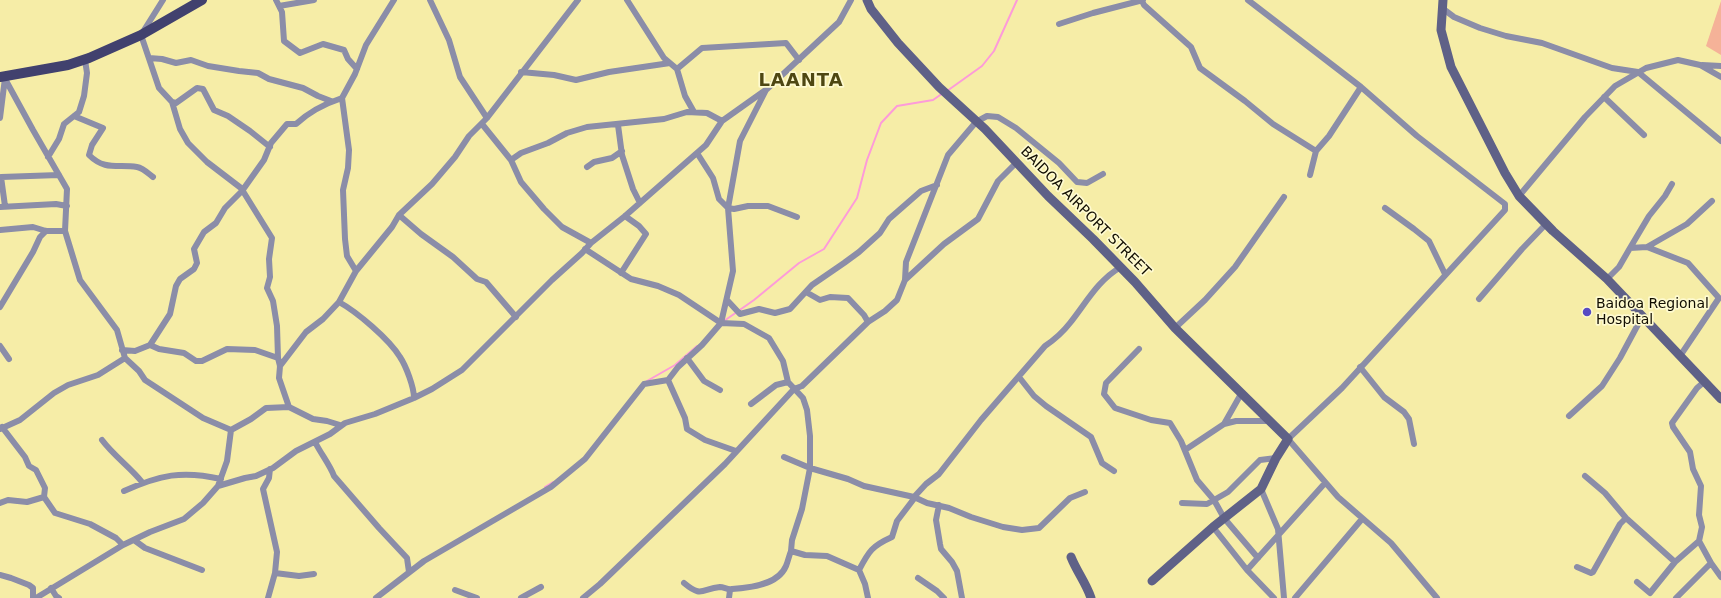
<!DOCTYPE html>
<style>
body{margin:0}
canvas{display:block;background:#f6eda7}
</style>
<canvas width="1721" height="598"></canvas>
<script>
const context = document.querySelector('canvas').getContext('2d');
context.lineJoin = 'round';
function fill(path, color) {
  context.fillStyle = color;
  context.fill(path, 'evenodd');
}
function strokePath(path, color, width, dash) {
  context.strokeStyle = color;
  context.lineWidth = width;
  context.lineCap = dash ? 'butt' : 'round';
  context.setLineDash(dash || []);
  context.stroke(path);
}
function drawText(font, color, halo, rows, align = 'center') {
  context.font = font + ' "DejaVu Sans",sans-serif';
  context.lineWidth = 3.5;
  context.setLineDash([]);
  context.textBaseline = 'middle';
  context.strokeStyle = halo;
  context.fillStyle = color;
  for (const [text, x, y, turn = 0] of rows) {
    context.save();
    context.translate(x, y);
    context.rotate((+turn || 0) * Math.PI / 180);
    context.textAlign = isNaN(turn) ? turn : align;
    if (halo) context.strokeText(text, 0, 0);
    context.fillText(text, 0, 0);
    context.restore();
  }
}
const green = new Path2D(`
 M1721,1V55L1706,46Z`);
const stream = new Path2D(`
 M947,91L982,66L994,51L1017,0
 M724,321L754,300L799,263L824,249L857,198L867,160L881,123L897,106L933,100L943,93
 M647,381L675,365L697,346
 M545,487L553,482`);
const street = new Path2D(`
 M163,0L141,35L159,88L172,102L180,129L188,143L207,162L241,188L272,238L269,259L270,277L267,288L273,301L277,326L278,358L280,366L279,378L289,407L313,419L327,421L340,425
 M276,0L279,6L314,0
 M430,0L449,40L460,77L487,118
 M627,0L664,58L677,69L685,96L694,112
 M1248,0L1361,87L1417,136L1505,204V210L1342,388L1288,439L1338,497L1391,543L1437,598
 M1142,1L1144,5L1191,47L1200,68L1245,101L1273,124L1316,151L1310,175
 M279,6L282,12L284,41L300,53L323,44L344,50L348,59L357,69
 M1442,8L1454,17L1480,28L1506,36L1542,43L1612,68L1638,72L1721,141
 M1059,24L1093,13L1143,0
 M149,58L162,59L176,63L191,60L208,66L239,71L258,73L269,79L303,88L318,96L331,101
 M1702,65L1721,66
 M677,69L702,48L786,43L799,60
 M521,72L554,75L576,80L609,72L670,63
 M4,77L33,130L67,189L65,231L80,280L117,330L125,358L139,371L145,380L203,418L231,430
 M1604,97L1644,135
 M172,102L176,103L197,88L203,89L214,110L228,116L250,131L270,147
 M74,116L103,128L92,145L89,155C105,171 118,164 137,167C143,168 149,174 153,177
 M0,118L5,78
 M482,124L511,160L521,182L544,209L562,227L591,243
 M618,125L622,155L633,189L640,203
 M1316,151L1329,136L1361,87
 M697,153L713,178L719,199L728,208L734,209L748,206H768L797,217
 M48,157L59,139L64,124L79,112L84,96L87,73L85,60
 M511,160L521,153L548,143L567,133L587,127L664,119L687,112L707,113L722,121
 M587,167L594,162L612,158L622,151
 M1519,196L1585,117L1615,86L1646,68L1678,60L1700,65L1721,77
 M5,206L1,177L59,175
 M0,207L56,204L67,206
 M1385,208L1414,229L1429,241L1445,274
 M399,215L421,234L453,257L477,279L486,282L516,317
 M0,230L33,227L46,231H65
 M1647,247L1687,224L1712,201
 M1630,248L1649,216L1665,196L1672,184
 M585,249L631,279L658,286L679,295L721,323L744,324L769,338L783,361L788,382L803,398L807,410L810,436V468L802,509L792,540L791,551L805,555L827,556L859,570L865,584L868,598
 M356,271L347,256L345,239L343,190L348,168L349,150L342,98L355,74L366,45L394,0
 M621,273L646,234L639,226L625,216
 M1607,279L1619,267L1630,248L1647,247L1688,263L1719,298L1680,356
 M905,280L906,262L948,155L976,122L987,116L998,117L1016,128L1059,163L1077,182L1087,183L1103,174
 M806,292L820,300L830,297L848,298L864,315L868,322
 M1479,299L1522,249L1546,224
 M727,300L740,314L759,309L775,313L790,309L812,285L844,263L859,252L880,233L889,219L921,191L937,185
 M339,302C357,312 389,339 400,357C406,366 414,387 414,398
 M0,307L33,252L40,237L46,231
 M1175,328L1205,300L1235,267L1284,197
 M150,345L159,349L184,353L196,361H202L227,349L255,350L278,358
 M0,346L9,359
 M1139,349L1106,383L1104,394L1115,408L1151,420L1170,423L1181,441L1197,480L1214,500L1224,518L1258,558
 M122,350L135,351L150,345L170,314L176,286L180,279L194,269L197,263L194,249L204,232L216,223L225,208L242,191L264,160L271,143L287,124H296C310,111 324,104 342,98
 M687,358L704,381L720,390
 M280,366L306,332L323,319L339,302L356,271L392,227L399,215L432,184L455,157L469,136L487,118L578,0
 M1360,367L1384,397L1404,412L1409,419L1414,444
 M1019,377L1034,396L1046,406L1091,437L1102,463L1114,471
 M668,380L685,418L687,429L705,440L736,451
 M751,404L776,385L788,382
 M1569,416L1602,386L1620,358L1642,317
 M1224,424L1241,394
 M0,429L20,420L54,393L68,385L98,375L125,358
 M102,440C114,456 130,467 142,482
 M315,442C321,454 330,465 334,476L379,528L407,558L409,572
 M1185,450L1224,424L1236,421H1269
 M784,457L810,468L848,479L864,486L914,497L927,503L949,508L971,517L1003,527L1022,530L1039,528L1070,498L1085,492
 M1585,476L1605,493L1626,518L1675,562
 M218,486L227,461L231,430L251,419L266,408L289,407
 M1261,489L1278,529L1284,598
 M124,491C160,475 182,470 221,479
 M44,497L55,513L90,524L116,538L123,545
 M0,503L8,500L27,502L44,497L45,488L36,470L29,466L25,457L2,427
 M1182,503L1207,504L1228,492L1260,460L1276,458
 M939,505L936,520L940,544L941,549L952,562L957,571L962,598
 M1213,527L1247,570L1274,598
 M134,540L145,548L202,570
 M1711,563L1721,577
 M1577,567L1591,573L1593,572L1620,524L1626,518
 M859,570C869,551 872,546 892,537L897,521L913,500L914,497L926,484L939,474L981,420L1045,346C1054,340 1063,332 1070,323C1086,303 1098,280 1121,267
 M1247,570L1325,483
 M275,573L299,576L314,574
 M0,575L11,578L29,585L33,588V598
 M918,578L937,591L944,598
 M1637,582L1650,593L1675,562L1699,541
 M684,583C702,598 701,589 720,587C724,587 728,590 732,589C750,588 778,585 786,566C788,561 789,556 791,551
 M51,588L56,596L59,598
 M455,590L477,598
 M36,598L123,545L150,532L184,519L203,503L218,486L245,478L256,476L273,468L296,451L330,434L345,423L375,414L414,398L432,389L462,370L552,280L582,253L591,243L625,216L706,145L722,121L767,89L839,22L851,0
 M268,598L275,573L277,552L263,489L269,478L270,469
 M376,598L424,561L551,487L585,459L644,384L668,380L678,367L702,345L721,323L733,271L728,208L740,141L766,90
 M521,598L541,587
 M583,598L600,584L725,464L794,389L802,386L868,322L885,311L897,300L905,280L944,244L978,219L998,181L1016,163
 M729,598L730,590
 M1295,598L1362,519
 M1676,598L1711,563L1699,541L1702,527L1699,515L1701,486L1693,469L1690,452L1673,427L1672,423L1697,388L1704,382`);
const secondary = new Path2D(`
 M867,0L871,9L898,43L939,87L985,129L1048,196L1093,239L1135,282L1175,328L1288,439L1276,458L1261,489L1213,527L1152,581
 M1443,0L1441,30L1451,67L1505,173L1519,196L1553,231L1607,279L1721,399
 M1071,557C1077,572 1086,583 1091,598`);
const primary = new Path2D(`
 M0,77L68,65L89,58L141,35L202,0`);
const markers = [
 [1587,312,5,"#574bc3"]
];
const streetNames = [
 ["BAIDOA AIRPORT STREET",1085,212,45]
];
const poiNames = [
 ["Baidoa Regional",1596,304],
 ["Hospital",1596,320]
];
const districtNames = [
 ["LAANTA",801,81]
];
fill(green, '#f5b298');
strokePath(stream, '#fd9bd9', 2);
strokePath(street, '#8b8da8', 6);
strokePath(secondary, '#5f6187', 9);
strokePath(primary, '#41416e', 10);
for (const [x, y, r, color] of markers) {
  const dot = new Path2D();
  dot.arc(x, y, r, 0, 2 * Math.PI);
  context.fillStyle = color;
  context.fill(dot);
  strokePath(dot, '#fefad0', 1.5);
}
drawText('14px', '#110d00', '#fefad0', streetNames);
drawText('14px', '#110d00', '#fefad0', poiNames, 'left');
context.letterSpacing = '1px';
drawText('bold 18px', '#4e4712', '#fefad0', districtNames);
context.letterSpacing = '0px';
</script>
